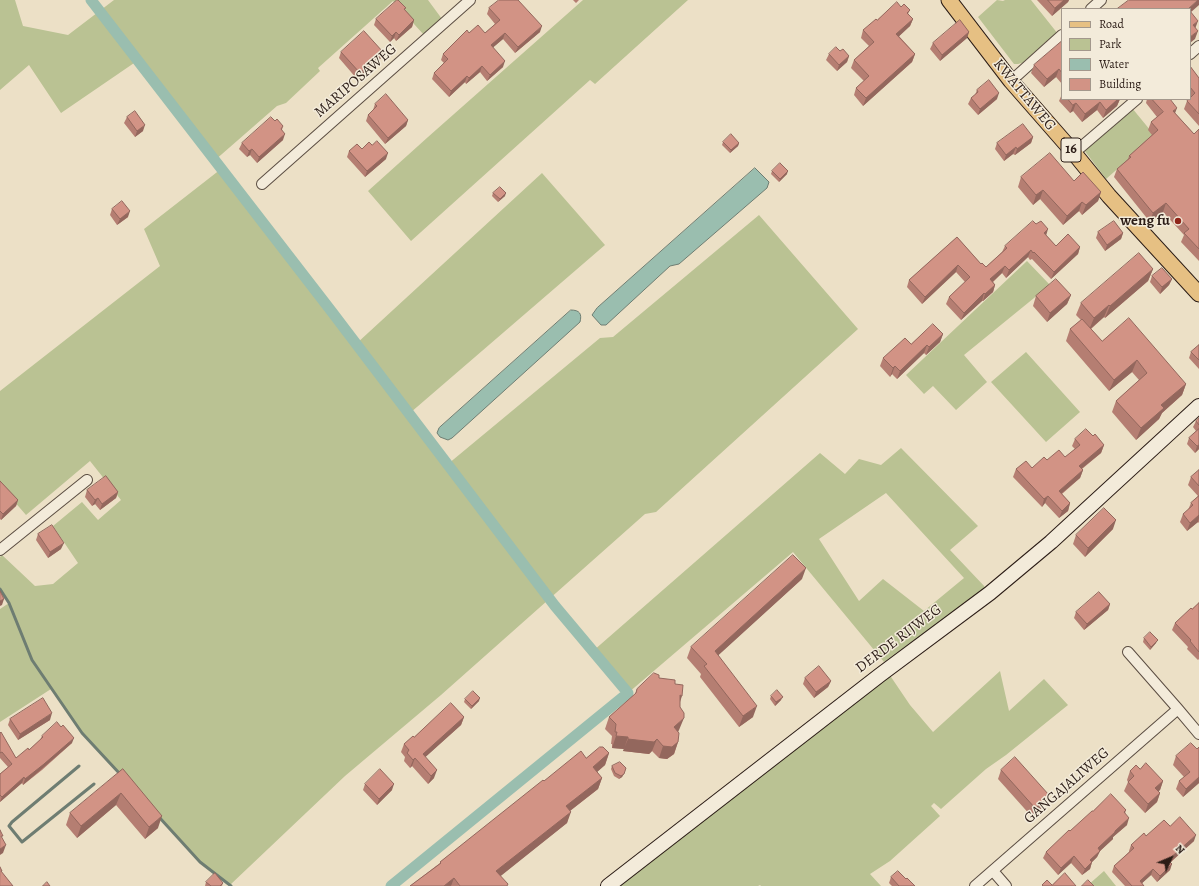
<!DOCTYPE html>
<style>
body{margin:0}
#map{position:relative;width:1199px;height:886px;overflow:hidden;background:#ece0c6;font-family:Alegreya,serif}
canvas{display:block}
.legend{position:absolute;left:1061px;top:8px;width:130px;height:92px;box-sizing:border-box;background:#f3ebda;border:1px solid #a3988c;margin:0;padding:5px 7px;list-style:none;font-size:12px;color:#2b1c16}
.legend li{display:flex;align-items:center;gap:8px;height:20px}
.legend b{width:20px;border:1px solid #a3988c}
.north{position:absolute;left:1151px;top:838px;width:40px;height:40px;-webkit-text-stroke:3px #f3ebda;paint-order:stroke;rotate:46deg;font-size:11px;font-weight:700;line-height:16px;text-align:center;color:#2b1c16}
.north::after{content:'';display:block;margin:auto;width:14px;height:18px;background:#2b1c16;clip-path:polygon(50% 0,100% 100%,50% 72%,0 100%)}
</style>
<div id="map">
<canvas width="1199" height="886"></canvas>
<ul class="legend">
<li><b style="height:5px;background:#e6c083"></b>Road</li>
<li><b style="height:11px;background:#bac293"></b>Park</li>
<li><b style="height:11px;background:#9abeaf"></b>Water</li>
<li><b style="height:11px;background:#d29385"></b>Building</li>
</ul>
<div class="north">N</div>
</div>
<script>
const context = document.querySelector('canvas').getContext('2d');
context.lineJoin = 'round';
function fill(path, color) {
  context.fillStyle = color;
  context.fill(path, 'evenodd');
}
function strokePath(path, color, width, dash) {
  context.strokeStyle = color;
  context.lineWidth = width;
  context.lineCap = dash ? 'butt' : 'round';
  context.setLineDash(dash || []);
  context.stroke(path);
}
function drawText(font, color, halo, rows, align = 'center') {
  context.font = font + ' Alegreya,serif';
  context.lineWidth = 3;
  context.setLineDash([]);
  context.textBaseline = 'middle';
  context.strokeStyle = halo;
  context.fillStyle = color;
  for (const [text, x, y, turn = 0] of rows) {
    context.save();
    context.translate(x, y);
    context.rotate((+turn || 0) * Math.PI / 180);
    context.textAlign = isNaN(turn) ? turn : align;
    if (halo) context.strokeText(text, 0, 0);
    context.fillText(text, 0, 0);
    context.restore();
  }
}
const green = new Path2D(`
 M0,0H15L23,26L68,35L114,0H428L442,19L424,35L393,1L318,68L320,71L286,103L277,106L214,161L137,61L61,113L29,65L0,90Z
 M583,0H688L595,84L590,80L411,241L368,191L428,137Z
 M997,0L1003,1L1005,0H1031L1058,34L1026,62L1018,64H1014L978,17Z
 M1132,108L1155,136L1106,179L1084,150Z
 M221,169L356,344L542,173L605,245L410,413L448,464L600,338L613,337L759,215L858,329L656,512L645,514L441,695L345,776L230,885L200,862L84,736L51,689L0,722V609L9,603L0,589V557L2,555L35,586L53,584L78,563L53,526L82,502L98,520L121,500L90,461L26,515L0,485V391L160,266L144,229Z
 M1027,261L1050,285L964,355L987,382L956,410L933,386L924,394L906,375Z
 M1026,352L1080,412L1046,442L991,382Z
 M901,448L978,526L950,550L986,588L884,662L793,552L628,693L593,651L820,453L845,474L859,459L881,465ZM886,493L964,578L924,611L883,579L859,601L819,539Z
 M1000,671L1009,711L1044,679L1068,705L1006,755L986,769L941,809L934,803L931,806L940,816L890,861L870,874L881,886H761L760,885L758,886H615L889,674L910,705L933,732Z
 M1104,871L1116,886H1087Z`);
const water = new Path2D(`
 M755,168L769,182L767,188L679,264L670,266L606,325H601L592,315L597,308Z
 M571,310C580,310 582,314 580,322L452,438L448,440L440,437L437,433L439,428Z`);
const stream = new Path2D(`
 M0,589L9,603L32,660L82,733L120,774
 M79,766L12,822L9,826L22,842L94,784
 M159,817L200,862L231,886`);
const canal = new Path2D(`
 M91,0L332,312L555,606L628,693L391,886`);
const street = new Path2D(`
 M1091,9L1101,0
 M1190,54L1199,46
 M1011,81L1062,35
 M1074,153L1137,99
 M262,184L470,0
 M0,550L87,480
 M1128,652L1178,709L1199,734
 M993,871L1006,886
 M975,886L1178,709`);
const secondary = new Path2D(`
 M608,886L880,675L990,593L1051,542L1199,406`);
const primary = new Path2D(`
 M949,0L1011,81L1074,153L1109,196L1199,294`);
const wall = new Path2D(`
 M573,0H579L576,3Z
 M1037,0H1069L1068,2L1052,16Z
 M901,7L910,10L908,14L913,19L910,26L899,36L915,54L912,62L863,106L854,95L856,88L864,81L851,68L854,60L869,46L861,38L863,30Z
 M489,8L540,32L515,53L503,39L493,47L503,67L487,81L480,72L466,84L465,82L449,97L432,79L434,73L444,63L441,60L443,54L469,33H485L495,24L487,14Z
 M405,10L414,20L412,27L396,41L394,38L390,42L374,25L376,19Z
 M969,32L967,38L940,61L930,49L933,43Z
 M1062,41V84L1056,77L1044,87L1031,73L1034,65Z
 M840,51L849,56L847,62L837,71L826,60L829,54Z
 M341,52H383L381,58L357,79L339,58Z
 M1190,66L1199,78V126L1184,109L1187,101L1190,99Z
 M977,90L997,99L978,115L968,104L971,98L975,95Z
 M1062,94V99H1120L1117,106L1103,118L1097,110L1082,122L1073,111L1070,113L1059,101Z
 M1147,99H1170L1175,113L1194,134L1199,129V261L1181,242L1184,235L1163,212L1150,222L1114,177L1117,169L1128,159L1129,156L1152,135L1148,130L1151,122L1157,117L1146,103Z
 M375,104L408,120L406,126L385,144L366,121L368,115L373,110Z
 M127,117L143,131L135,137L124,123Z
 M283,126L282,130L283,140L257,163L250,155L247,157L239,149L242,143Z
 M1033,137L1031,143L1015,155L1013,154L1004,161L995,149L997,143Z
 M723,142L739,143L738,146L730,153L722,145Z
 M362,149L386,159L365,177L347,157L349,151Z
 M772,171L787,174L779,182L771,174Z
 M1021,177L1074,181L1101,192L1098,201L1082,215L1079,211L1063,225L1040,199L1033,205L1018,187Z
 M493,193L505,196L498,202L492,196Z
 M112,209L128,217L117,225L110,215Z
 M1098,232L1123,233L1121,239L1105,251L1096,238Z
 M1046,235L1056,246L1080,247L1078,254L1051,279L1032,259L1030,260L1028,257L1006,278L1002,273L993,282L995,285L993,292L983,301H982L961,320L946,304L949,297L965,282L956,272L922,304L907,287L909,280L957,237L981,264L986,267L1002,252L1005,246Z
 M1153,269L1148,281L1105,318L1104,317L1091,329L1102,341L1186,384L1182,395L1162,413L1159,419L1136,440L1112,412L1116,401L1139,380L1132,372L1109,391L1066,341L1070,329L1081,320L1076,315L1081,303Z
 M1152,276L1172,279L1169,285L1160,294L1150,282Z
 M1071,295L1067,304L1047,322L1033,306L1036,296Z
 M943,334L940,342L926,355L924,353L897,379L892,374L890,377L880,366L883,358L911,344Z
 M1199,345V369L1189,358L1191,352Z
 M1199,418V449L1195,453L1187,444L1189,438L1196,431L1193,427L1196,421Z
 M1093,436L1104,445L1101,453L1082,469L1083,470L1080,478L1062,494L1070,503L1068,511L1059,518L1045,503L1042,507L1013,477L1016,469L1032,468L1047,460L1065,457L1075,449L1072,446L1075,439Z
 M1199,470V523L1198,522L1187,531L1180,522L1183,514L1188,510L1191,503L1198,496L1188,485L1191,477Z
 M0,481L18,500L16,506L1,520L0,519Z
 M87,490L118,492L116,498L100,510L95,504L92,506L85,497Z
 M1113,529L1085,557L1073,544L1076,535Z
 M38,534L61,549L48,558L36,540Z
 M802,579L718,655L753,717L739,727L700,677L701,674L687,658L691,647Z
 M1199,603V659L1198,660L1187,649L1188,647L1172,630L1175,623Z
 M1110,604L1108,610L1084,630L1074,618L1076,612Z
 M1144,638L1156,643L1150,650L1143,642Z
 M659,678L675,684L680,703L679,730L678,732V742L674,754L667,759L659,758L652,751L649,754L623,751L624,749L612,748V744H611L612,736L605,729L609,717L635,694L637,689Z
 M805,678L831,681L828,687L814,698L803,684Z
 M771,696L781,700L775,706L770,699Z
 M465,699L479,701L471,709L464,702Z
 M464,717L461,725L425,757L434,778L428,784L412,766L410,768L404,761L405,757L401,752L404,744L414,737Z
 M10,719L50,720L18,740L8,725Z
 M0,733L16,758L29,750L40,740L42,736L72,743L42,770L23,785L22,783L0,802V774L8,767L0,758Z
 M1199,747V783L1183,797L1176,789L1179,781L1184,777L1173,765L1176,756L1197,749Z
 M609,753L605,765L597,772L602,778L598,789L570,811L567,823L500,876L507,886H410L440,863V862L544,781L586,758Z
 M612,766L626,768L622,777L619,779L614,776L611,769Z
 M123,769L158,828L145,839L116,805L77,838L66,825L70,813Z
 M1140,769L1163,781L1160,790L1158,791L1160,793L1157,802L1145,813L1124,791L1128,782L1127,780L1130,771Z
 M1001,770L1049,795L1046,804L1032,817L998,779Z
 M365,784L392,790L377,805L363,790Z
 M1126,810L1125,814L1127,825L1113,837V839L1100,851L1097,857L1092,862L1090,869L1082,875L1071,863L1058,875L1043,858L1046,852L1070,831Z
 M1170,826L1194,841L1171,862L1170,870L1157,882L1151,875L1142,883L1144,886H1125L1112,872L1114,866L1129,852V851L1131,845L1146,836Z
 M891,877L915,886H892L889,883Z
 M206,882L223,883L222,886H205Z`);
const shadedWall = new Path2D(`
 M1064,0H1069L1068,2L1052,16L1055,8Z
 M1198,0H1199V5L1190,13V9H1188Z
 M913,19L910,26L894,41L896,34Z
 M414,20L412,27L396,41L399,35Z
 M1198,21L1195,29L1193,25Z
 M542,26L540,32L515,53L518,47Z
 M1198,31L1195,39L1190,43V37Z
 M396,32L394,38L390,42L392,36Z
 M969,32L967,38L940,61L942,55Z
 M505,33L503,39L489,51L491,45Z
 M383,52L381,58L357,79L360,73Z
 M915,54L912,62L863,106L866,98Z
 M849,56L847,62L837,71L839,65Z
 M505,61L503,67L487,81L490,75Z
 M482,66L480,72L466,84L469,78Z
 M1059,69L1056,77L1044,87L1047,79Z
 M467,76L465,82L449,97L451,91Z
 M999,93L997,99L978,115L980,109Z
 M1116,99H1120L1117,106L1103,118L1106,110Z
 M1100,102L1097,110L1082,122L1085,114Z
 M1076,103L1073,111L1070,113L1073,105Z
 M1177,108L1174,116L1173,111Z
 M408,120L406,126L385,144L388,138Z
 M145,125L143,131L135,137L137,131Z
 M285,134L283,140L257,163L259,157Z
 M1033,137L1031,143L1015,155L1017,149Z
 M739,143L738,146L730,153L731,150Z
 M1016,147L1013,154L1004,161L1006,155Z
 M252,149L250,155L247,157L249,151Z
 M388,153L386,159L365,177L367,171Z
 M788,171L787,174L779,182L780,179Z
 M1043,190L1040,199L1033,205L1036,195Z
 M1101,192L1098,201L1082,215L1086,205Z
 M506,193L505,196L498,202L500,199Z
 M1082,202L1079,211L1063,225L1067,216Z
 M1166,203L1163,212L1150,222L1153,213Z
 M130,211L128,217L117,225L120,219Z
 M1048,229L1046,236L1044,233Z
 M1123,233L1121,239L1105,251L1107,245Z
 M1080,247L1078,254L1051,279L1054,272Z
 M1031,250L1028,257L1006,278L1009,270Z
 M958,265L956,272L922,304L925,297Z
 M1005,266L1002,273L988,286L990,279Z
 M1153,269L1148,281L1105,318L1110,306Z
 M1172,279L1169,285L1160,294L1162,287Z
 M995,285L993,292L983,301L985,294Z
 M984,293L982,301L961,320L964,313Z
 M1071,295L1067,304L1047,322L1050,313Z
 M1109,305L1104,317L1089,330L1094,318Z
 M943,334L940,342L926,355L929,347Z
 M927,345L924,353L897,379L900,371Z
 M1137,360L1132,372L1109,391L1114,380Z
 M895,366L892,374L890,377L893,368Z
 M1186,384L1182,395L1162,413L1159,419L1136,440L1141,428L1161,405Z
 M1104,445L1101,453L1076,473L1079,466Z
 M1199,445V449L1195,453L1197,446Z
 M1083,470L1080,478L1056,498L1059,491Z
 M118,492L116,498L100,510L102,504Z
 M1048,496L1045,503L1042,507L1044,499Z
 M98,498L95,504L92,506L95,500Z
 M18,500L16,506L1,520L3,514Z
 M1070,503L1068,511L1059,518L1062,511Z
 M1199,515V518L1198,522L1187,531L1190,523Z
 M1116,520L1113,529L1085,557L1088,548Z
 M64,543L61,549L48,558L50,552Z
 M806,568L802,579L711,662L715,651Z
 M4,599L2,605L0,606V601Z
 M1110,604L1108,610L1084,630L1087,624Z
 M1158,640L1156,643L1150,650L1151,647Z
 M831,681L828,687L814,698L816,692Z
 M680,695L682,696L678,708Z
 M783,697L781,700L775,706L776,702Z
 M480,698L479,701L471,709L472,706Z
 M757,706L753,717L739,727L743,716Z
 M52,713L50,720L18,740L20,734Z
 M464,717L461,725L420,762L423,754Z
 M684,718L679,730L670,739L674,727Z
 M616,736L628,737L624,749L612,748Z
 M74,738L72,743L23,785L25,779Z
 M628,739H657L652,751L649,754L623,751Z
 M678,742L674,754L667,759L659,758L663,746Z
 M609,753L605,765L589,779L593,767Z
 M415,758L412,766L410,768L413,760Z
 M437,770L434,778L428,784L431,776Z
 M624,774L622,777L619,779L621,776Z
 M24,777L22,783L0,802L2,797Z
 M1199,777V783L1183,797L1186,789Z
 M602,778L598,789L562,817L566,806Z
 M1163,781L1160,790L1152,797L1155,788Z
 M394,784L392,790L377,805L379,799Z
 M121,793L116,805L77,838L81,826Z
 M1160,793L1157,802L1145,813L1148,804Z
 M1049,795L1046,804L1032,817L1035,808Z
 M571,812L567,823L492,883L496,871Z
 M162,816L158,828L145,839L149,827Z
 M1129,818L1127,825L1113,837V839L1100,851L1097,857L1092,862L1090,869L1082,875L1085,869L1090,860L1098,848L1115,831Z
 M1196,835L1194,841L1166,866L1168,860Z
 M6,845L3,853L0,855V849Z
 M1074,856L1071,863L1058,875L1061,868Z
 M1172,864L1170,870L1157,882L1160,876Z
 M1153,869L1151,875L1139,886L1140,881Z
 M454,878L451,886H444Z`);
const building = new Path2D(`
 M397,0H398L406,8L404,9L414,20L399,35L396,32L392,36L376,19Z
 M499,0H518L542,26L518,47L505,33L491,45L505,61L490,75L482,66L469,78L467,76L451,91L434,73L448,59L443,54L467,30L469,33L478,25L485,33L500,20L489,8Z
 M1048,0H1064L1055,8Z
 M1129,0H1198L1188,9H1117Z
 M897,2L901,7L904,4L910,10L907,13L913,19L896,34L915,54L866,98L856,88L869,76L854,60L874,42L863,30L876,19L877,20Z
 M1190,11L1198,21L1193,25L1198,31L1190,37Z
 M960,20L969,32L942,55L933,43Z
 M364,31L383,52L360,73L341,52Z
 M1062,41V73L1059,69L1047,79L1034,65Z
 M836,47L840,51L843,49L849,56L839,65L829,54Z
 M1190,66L1199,78V114L1187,101L1188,99H1190V98L1195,93L1190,87Z
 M989,80L999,93L980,109L971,98L978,92L977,90Z
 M386,94L408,120L388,138L368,115L377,106L375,104Z
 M1068,99H1118L1106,110L1100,102L1085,114L1076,103L1073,105Z
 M1152,99H1170L1177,108L1173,111L1194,134L1199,129V249L1184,233L1189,229L1166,203L1153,213L1117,169L1131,157L1129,156L1158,130L1151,122L1163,112Z
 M135,111L145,125L137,131L127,117Z
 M271,117L275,121L277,119L283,126L281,129L285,134L259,157L252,149L249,151L242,143Z
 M1023,124L1033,137L1017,149L1016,147L1006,155L997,143Z
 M731,134L739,143L731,150L723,142Z
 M377,141L388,153L367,171L349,151L357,144L362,149L369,142L372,145Z
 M1050,153L1074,181L1083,172L1101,192L1086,205L1082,202L1067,216L1043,190L1036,195L1021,177Z
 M780,163L788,171L780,179L772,171Z
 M500,187L506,193L500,199L493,193Z
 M122,201L130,211L120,219L112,209Z
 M1033,221L1036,224L1041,221L1048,229L1044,233L1056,246L1068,234L1080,247L1054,272L1034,252L1033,253L1031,250L1009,270L1005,266L990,279L995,285L985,294L984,293L964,313L949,297L970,277L958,265L925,297L909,280L957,237L981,264L982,263L986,267L1007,248L1005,246Z
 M1114,221L1123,233L1107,245L1098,232Z
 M1139,253L1153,269L1110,306L1109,305L1094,318L1081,303Z
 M1162,268L1172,279L1162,287L1152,276Z
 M1056,279L1071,295L1050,313L1036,296Z
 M1129,318L1186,384L1161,405L1164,408L1141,428L1116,401L1147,373L1137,360L1114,380L1070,329L1082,319L1102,341Z
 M933,324L943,334L929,347L927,345L900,371L895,366L893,368L883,358L905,338L911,344Z
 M1199,345V360L1191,352Z
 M1199,418V425L1196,421Z
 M1086,429L1093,436L1095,434L1104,445L1079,466L1083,470L1059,491L1070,503L1062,511L1048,496L1044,499L1016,469L1026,461L1032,468L1044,457L1047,460L1059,450L1065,457L1080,445L1075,439Z
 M1199,429V445L1197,446L1189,438Z
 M1199,470V486L1191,477Z
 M106,476L118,492L102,504L98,498L95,500L87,490Z
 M0,481L18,500L3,514L0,511Z
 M1199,496V515L1190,523L1183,514L1193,505L1191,503Z
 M1104,508L1116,520L1088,548L1076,535Z
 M52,525L64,543L50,552L38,534Z
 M793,555L806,568L715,651L757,706L743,716L704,666L707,664L691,647Z
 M0,591L4,599L0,601Z
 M1099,592L1110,604L1087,624L1076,612Z
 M1199,603V652L1190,641L1191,640L1175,623L1191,608L1192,609Z
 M1150,632L1158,640L1151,647L1144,638Z
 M819,666L831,681L816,692L805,678Z
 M654,673L659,675V678L675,680V684L683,685L682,696L680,695V707L684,713V718L674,727L679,733L678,742L672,747L663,746L657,739L654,742L628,739V737L616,736L617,732H615L616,724L609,717L636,693L637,689Z
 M777,690L783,697L776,702L771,696Z
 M473,691L480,698L472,706L465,699Z
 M43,698L52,713L20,734L10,719Z
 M451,703L464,717L423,754L437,770L431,776L415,758L413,760L407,753L409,750L404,744L413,736L414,737Z
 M57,722L61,727L63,725L74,738L44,764L25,779L24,777L2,797L0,795V774L12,764L2,752L0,753V733L1,732L16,758L28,748L29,750L43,737L42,736Z
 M1191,743L1197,749L1199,747V777L1186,789L1179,781L1190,772L1176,756Z
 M600,747H603L609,753L593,767L602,778L566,806L571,812L496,871L508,884L507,886H460L454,878L444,886H410L441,863L440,862L543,780L544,781L581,751L586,758Z
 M1015,757L1049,795L1035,808L1001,770Z
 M620,762L626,768L624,774L621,776L615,773L612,766Z
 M1146,763L1163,781L1155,788L1160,793L1148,804L1128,782L1134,776L1130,771L1136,765L1140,769Z
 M123,769L162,816L149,827L121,793L81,826L70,813Z
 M380,769L394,784L379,799L365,784Z
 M1111,794L1126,810L1124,812L1129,818L1115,831V832L1098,848L1100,851L1090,860L1092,862L1085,869L1074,856L1061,868L1046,852L1069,830L1070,831L1092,811H1093Z
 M1180,817L1196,835L1168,860L1172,864L1160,876L1153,869L1140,881L1144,886H1132L1114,866L1134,848L1131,845L1144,833L1146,836L1164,820L1170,826Z
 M0,830L3,836H1L6,845L0,849Z
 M0,867L2,871H1L13,886H0Z
 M898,871L906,879L907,878L915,886H898H899L891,877Z
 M215,873L223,883L220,886H211L206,882Z
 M1065,873L1076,886H1043L1042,885L1047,880L1052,885Z
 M1088,880L1094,886H1082Z
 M47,882L50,886H43Z`);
const markers = [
 [1178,221,4,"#8f2418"]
];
const shields = [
 [1071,150,20]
];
const shieldNames = [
 ["16",1071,150]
];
const streetNames = [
 ["MARIPOSAWEG",356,81,-41],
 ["KWATTAWEG",1024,95,50],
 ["DERDE RIJWEG",899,639,-37],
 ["GANGAJALIWEG",1067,786,-41]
];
const poiNames = [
 ["weng fu",1170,221]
];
fill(green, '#bac293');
fill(water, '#9abeaf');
strokePath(water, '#6e7d72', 1);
strokePath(stream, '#6e7d72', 3);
strokePath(canal, '#9abeaf', 11);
strokePath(street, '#5b4d42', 12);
strokePath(secondary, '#2b1c16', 16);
strokePath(primary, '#2b1c16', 17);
strokePath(street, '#f3ebda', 10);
strokePath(secondary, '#f3ebda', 14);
strokePath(primary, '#e6c083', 15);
fill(wall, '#b57e72');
fill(shadedWall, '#93675d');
fill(building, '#d29385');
strokePath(building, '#93675d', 1);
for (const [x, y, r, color] of markers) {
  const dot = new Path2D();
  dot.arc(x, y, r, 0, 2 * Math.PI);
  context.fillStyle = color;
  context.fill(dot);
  strokePath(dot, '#f3ebda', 1.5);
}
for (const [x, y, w] of shields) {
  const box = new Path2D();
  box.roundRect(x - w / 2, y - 12, w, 24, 3);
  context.fillStyle = '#f3ebda';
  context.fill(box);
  strokePath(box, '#2b1c16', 1);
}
drawText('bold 14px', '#2b1c16', null, shieldNames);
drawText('15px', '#2b1c16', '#f3ebda', streetNames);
drawText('bold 15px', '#2b1c16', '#f3ebda', poiNames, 'right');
</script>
